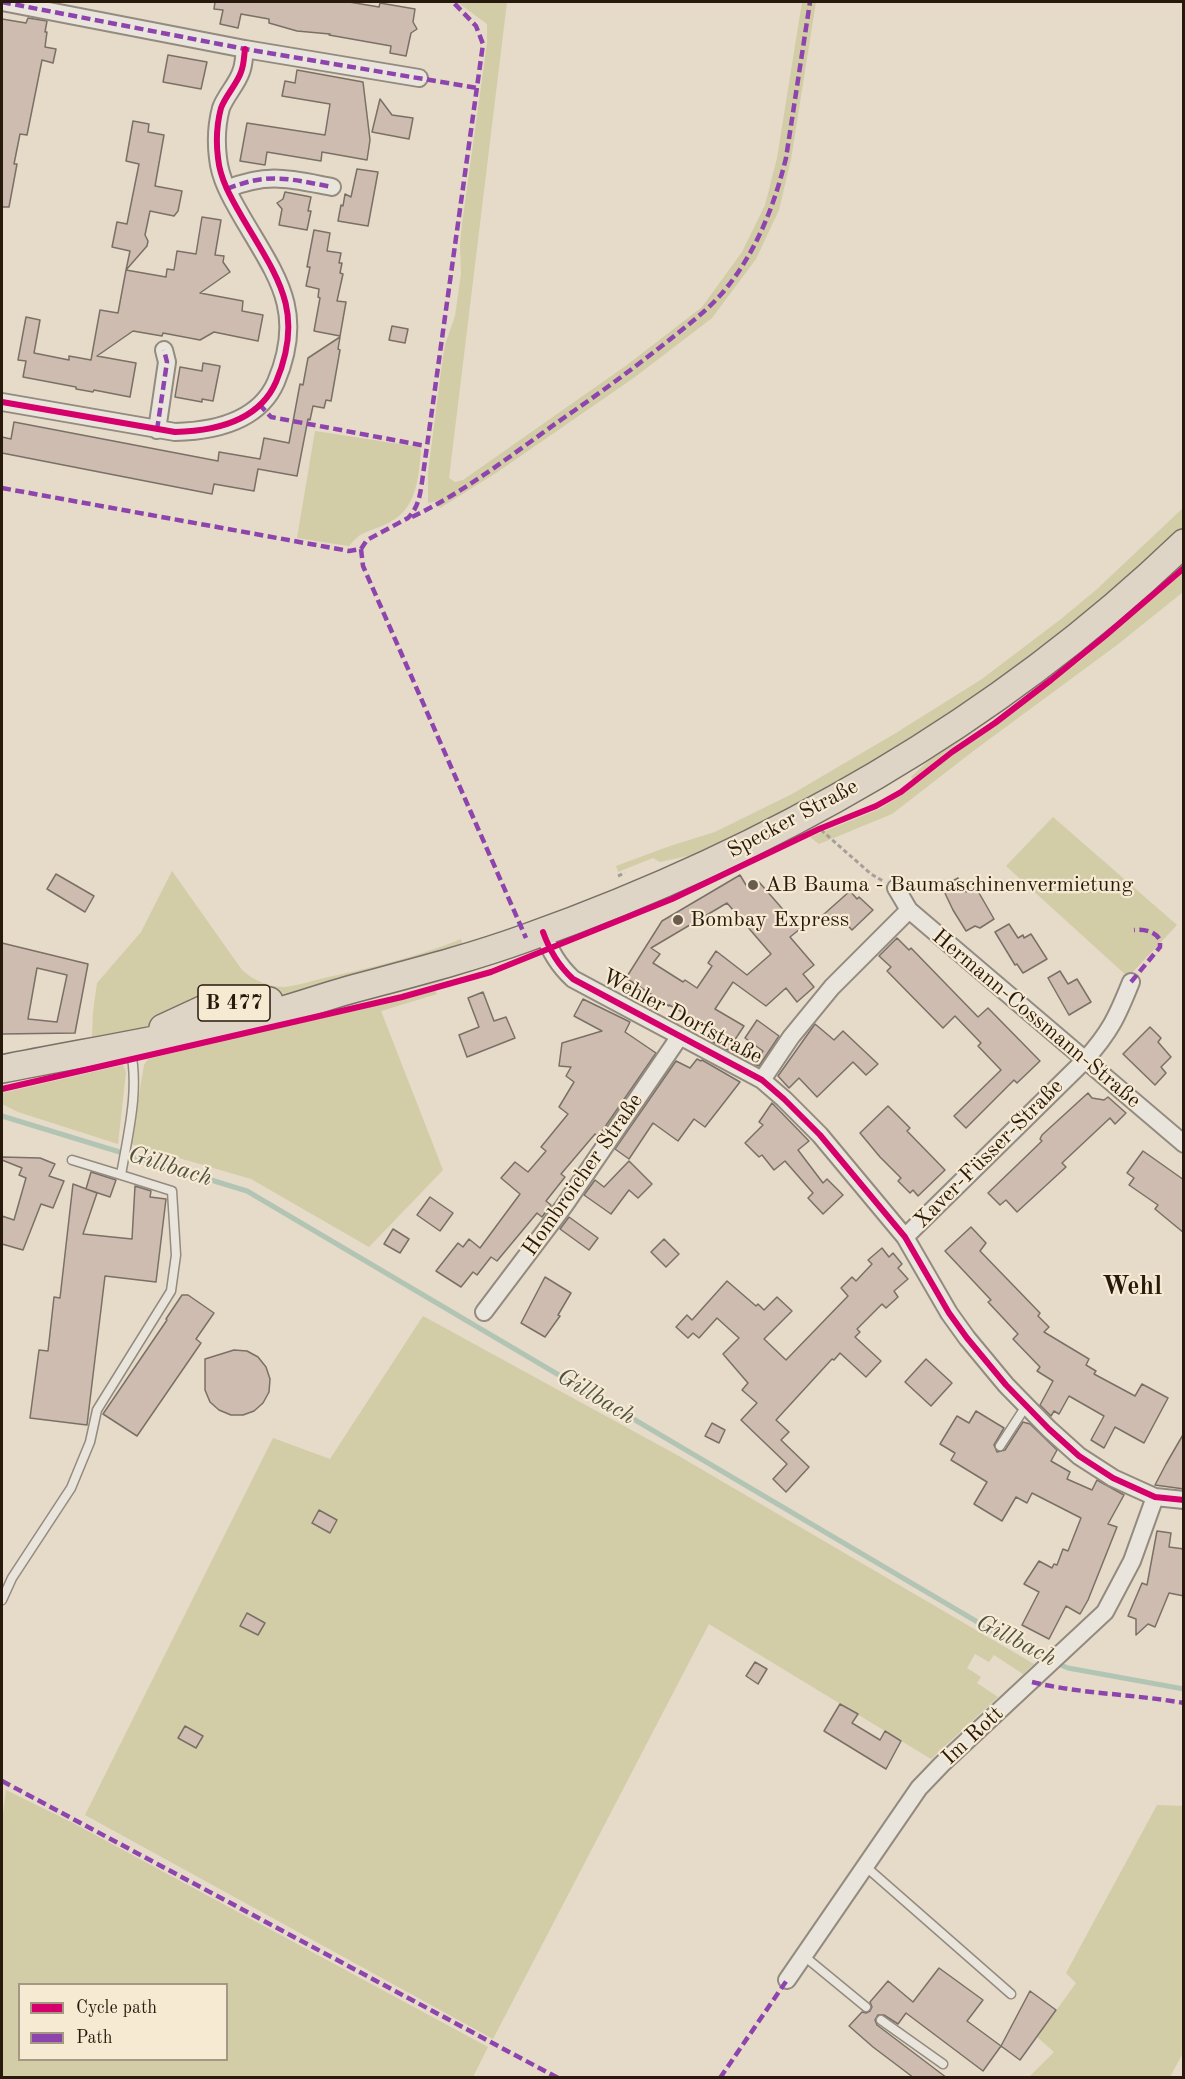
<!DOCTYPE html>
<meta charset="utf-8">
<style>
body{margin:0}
#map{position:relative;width:1185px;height:2079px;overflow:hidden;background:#e6dac8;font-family:"Old Standard TT",serif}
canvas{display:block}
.frame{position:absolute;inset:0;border:3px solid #271a0d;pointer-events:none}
.legend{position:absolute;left:18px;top:1983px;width:210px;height:78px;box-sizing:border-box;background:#f7ead3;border:2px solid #a49784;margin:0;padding:8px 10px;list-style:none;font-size:18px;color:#271a0d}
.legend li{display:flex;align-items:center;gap:12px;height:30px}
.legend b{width:30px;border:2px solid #a49784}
</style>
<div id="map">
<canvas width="1185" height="2079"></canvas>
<div class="frame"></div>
<ul class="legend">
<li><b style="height:8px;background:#d6006c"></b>Cycle path</li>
<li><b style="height:8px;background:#8e44ad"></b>Path</li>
</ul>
</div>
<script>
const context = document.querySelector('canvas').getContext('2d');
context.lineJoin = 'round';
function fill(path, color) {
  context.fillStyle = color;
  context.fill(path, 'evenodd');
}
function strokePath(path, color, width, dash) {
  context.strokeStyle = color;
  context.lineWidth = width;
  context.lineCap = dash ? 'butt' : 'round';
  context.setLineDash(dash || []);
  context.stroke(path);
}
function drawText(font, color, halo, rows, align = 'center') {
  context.font = font + ' "Old Standard TT",serif';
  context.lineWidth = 4.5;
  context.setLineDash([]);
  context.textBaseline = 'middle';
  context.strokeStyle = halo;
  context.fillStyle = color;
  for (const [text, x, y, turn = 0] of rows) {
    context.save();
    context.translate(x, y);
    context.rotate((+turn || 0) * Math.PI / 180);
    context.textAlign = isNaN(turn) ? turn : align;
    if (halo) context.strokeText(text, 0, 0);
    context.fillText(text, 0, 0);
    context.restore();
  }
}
const green = new Path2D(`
 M457,2H507L449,478L455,482L463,480L627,365L702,307L742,252L765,205L777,158L802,2H816L791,159L779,210L756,259L712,318L635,377L496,473L440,508L436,501L428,503V473L442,363L445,345L455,316L461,274L460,245L462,224L487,43V24Z
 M315,431L419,447L421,451C418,482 416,512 384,525C366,533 361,531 349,546L297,538Z
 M1183,508V527L1108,595L1009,674L840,784L697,854L660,862L653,858L618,872L616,866L670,846L715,832L792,794L896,733L982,679L1061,619L1096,590Z
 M1183,557V564L1104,635L1050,678L950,749L913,780L911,777L935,755Z
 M1183,571V592L1117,645L976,749L892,814L819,844L810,837L877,810L902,795L953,754L1079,662Z
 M1053,817L1177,925L1128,977L1006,866Z
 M172,871L242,970C253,980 268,987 284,987C297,986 311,981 324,978C370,968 418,957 461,939L463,946L318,986L163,1021L114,1036L101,1039L92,1037L93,1012L97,983L141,932Z
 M444,979V981L312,1015L220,1032Z
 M435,990L437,994L381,1011L443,1170L369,1247L251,1179L131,1144L144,1065L148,1059Z
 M123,1065L126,1072L118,1144L18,1112L2,1104V1093Z
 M423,1316L677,1455L1034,1664L1023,1674L994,1655L989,1662L975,1654L967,1668L981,1677L977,1683L998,1697L931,1759L709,1624L493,2039L85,1815L273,1438L330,1459Z
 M6,1790L73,1823L488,2047L473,2077H2V1822ZM20,1984H226V2060H20Z
 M1157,1805L1183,1806V2053L1170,2077H1029L1054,2052L1037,2037L1076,1983L1066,1973Z`);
const stream = new Path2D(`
 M2,1116L247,1191L1030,1653L1047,1660
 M1056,1663L1068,1668L1184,1689`);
const building = new Path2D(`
 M215,2H349L379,7L380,3L415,9L413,22L417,29L411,33L406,56L390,53L391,46L329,35L330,34L297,31L269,23V19L241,14L238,28L220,24L223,10L214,9Z
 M28,18L47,21L45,32H47L45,47L56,49L53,63L42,60L27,135L20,134L14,164H17L9,207H2V19L26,23Z
 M168,55L207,62L201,89L163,82Z
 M297,70L363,82L370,140L367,160L322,152L321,161L267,152L265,165L240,161L247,123L325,135L330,104L282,96L285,81L295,83Z
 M380,99L392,115L413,118L409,139L372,132Z
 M133,121L149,124L148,132L164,135L155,186L182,191L178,211L174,216L150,211L145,235L148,241L147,246L126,270L130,251L112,247L117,222L127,224L139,164L126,161Z
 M357,169L378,172L368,226L338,221L341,205L343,206L345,194L351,197Z
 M285,192L311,197L308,211H311L307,230L279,225L282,209L277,203L283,199Z
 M202,217L221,220L215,255L224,256L223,262L230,272L200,293L243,301L242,311L263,315L258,341L214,332L200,340L163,333L162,336L133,331L97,356L136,363L130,397L94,390L93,392L76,389V387L23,377L26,361L18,360L26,317L40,320L34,353L69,360V356L91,360L100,310L118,313L126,270L166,277L167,269L174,270L177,251L196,254Z
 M314,230L330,233L327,251L341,253L339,263H342L340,273L343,274L337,301L346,302L340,336L314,331L320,298L318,297L319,289L306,286L310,267H307Z
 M392,326L408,329L405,343L389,340Z
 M340,337L338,349L340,350L331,401L326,400L324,408L313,406L310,420L308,419L297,476L258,469L254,491L214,484L212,494L2,453V437L11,439L14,422L218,461L219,452L260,459L264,438L289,443L300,384L303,385L308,358Z
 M203,363L220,366L213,401L202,399V402L175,397L180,367L202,371Z
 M56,874L94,896L85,912L47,889Z
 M740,875L746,885L759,882L800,929L790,937L814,965L803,974L814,987L797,1002L786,988L766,1006L733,982L715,1009L744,1026L728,1050L713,1042L717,1037L693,1018L669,1005V1006L626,978L662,921ZM727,903L771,954L747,975L716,951L708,963L712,966L697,988L685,980L683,982L653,963L660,954L651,948Z
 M958,878L966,892L975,886L994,919L980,928L975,926L966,931L953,910L942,887Z
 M850,891L857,899L859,897L873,910L852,930L841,918L832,926L823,915Z
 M1009,924L1018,938L1023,935L1024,938L1031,934L1047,959L1023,973L1017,964L1015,965L995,932Z
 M897,938L909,950L911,948L978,1017L988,1008L1040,1061L1017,1083L1014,1080L966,1128L954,1116L1001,1070L978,1046L981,1043L955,1016L943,1028L887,971L891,967L879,956Z
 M2,943L88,964L75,1033L2,1034ZM37,968L67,975L57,1022L28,1019Z
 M1060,971L1068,984L1077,979L1091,1002L1069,1015L1048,978Z
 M483,992L494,1021L506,1017L515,1038L467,1057L459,1035L479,1027L468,998Z
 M583,999L630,1022L625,1032L656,1053L598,1137L595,1134L561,1174L565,1177L546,1201L551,1205L542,1217L537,1213L497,1261L491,1257L477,1275L473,1272L461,1287L436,1271L458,1243L463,1247L469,1239L480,1248L520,1194L501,1178L515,1162L528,1172L546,1151L541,1147L568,1114L559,1107L574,1082L566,1076L571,1067L559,1066L562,1043L602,1031L574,1016Z
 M757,1020L779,1036L759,1066L754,1064L763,1051L745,1038Z
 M815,1024L834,1040L843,1031L878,1064L866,1075L853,1062L817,1097L799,1078L789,1088L778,1076Z
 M1150,1027L1161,1038L1158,1042L1171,1057L1161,1067L1166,1073L1155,1085L1123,1054Z
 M697,1059L701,1061L702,1060L740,1082L705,1127L694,1119L678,1141L653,1123L629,1159L615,1149L676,1061L690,1068Z
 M1088,1093L1092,1098L1104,1100L1108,1097L1126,1113L1115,1124L1110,1118L1062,1163L1066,1167L1017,1212L1006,1200L1000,1205L988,1193L1042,1141L1040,1139L1042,1135Z
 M772,1103L809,1141L798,1150L823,1183L827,1179L843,1195L823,1214L808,1198L813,1193L785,1161L774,1170L762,1155L759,1157L745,1143L763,1125L759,1122Z
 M888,1106L910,1128L907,1131L945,1170L918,1196L913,1190L910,1193L898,1181L901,1178L880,1157L860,1133Z
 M1143,1151L1184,1180V1233L1155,1209L1158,1205L1129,1185L1134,1178L1127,1173Z
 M2,1157L40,1158L55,1164L49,1176L64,1181L53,1208L41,1204L23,1250L2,1244V1216L14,1220L26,1178L19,1175L22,1168L2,1160Z
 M629,1161L652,1184L638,1198L629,1190L611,1214L584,1195L595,1180L604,1187Z
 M91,1172L116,1180L110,1197L86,1189Z
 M73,1184L97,1193L83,1234L132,1239L135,1186L151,1191L150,1197L166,1199L156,1282L105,1276L87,1425L30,1418L39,1350L48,1351L54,1297L60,1298Z
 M430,1197L453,1213L440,1231L417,1215Z
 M569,1217L598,1238L589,1250L560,1229Z
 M971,1227L986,1243L980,1251L1040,1313L1038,1316L1049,1327L1044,1332L1089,1359L1086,1365L1096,1371L1094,1374L1135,1396L1142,1384L1168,1398L1144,1443L1115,1427L1104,1448L1091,1440L1104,1416L1069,1396L1059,1414L1054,1411L1051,1416L1040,1405L1053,1381L1037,1371L1040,1367L1013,1339L1018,1334L988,1302L991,1300L945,1251Z
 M393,1229L409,1239L400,1253L384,1244Z
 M664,1239L679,1254L666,1267L651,1252Z
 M882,1248L889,1257L893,1253L902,1264L898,1268L908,1279L894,1291L898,1297L886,1308L882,1304L857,1329L860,1332L855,1337L881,1361L866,1377L840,1353L834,1360L832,1359L776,1420L789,1432L781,1440L809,1467L786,1492L773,1479L787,1464L741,1420L757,1403L742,1390L748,1383L723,1354L739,1338L717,1318L699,1338L693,1333L688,1338L676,1327L687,1315L692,1320L727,1281L756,1306L758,1304L764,1310L777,1297L792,1311L764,1339L786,1360L848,1296L841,1288L852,1277L856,1281L872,1264L868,1260Z
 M545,1277L571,1293L558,1315L560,1316L545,1337L521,1323Z
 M182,1295H188L214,1313L196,1339L201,1343L137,1436L103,1414L167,1320L166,1319Z
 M234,1350L247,1351L258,1357L266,1367L270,1379L269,1392L263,1403L254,1411L243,1415H231L219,1410L210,1402L205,1390V1359Z
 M926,1359L952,1383L931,1406L905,1382Z
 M976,1411L1004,1428L994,1445L997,1452L1005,1450L1023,1422L1030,1424L1057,1450L1051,1461L1070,1472L1067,1479L1092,1490L1097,1480L1124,1495L1108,1524L1117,1527L1088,1600L1080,1614L1066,1606L1049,1639L1022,1625L1039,1592L1024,1584L1039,1561L1052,1568L1054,1564L1057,1565L1063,1549L1068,1551L1081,1518L1032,1493L1027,1503L1016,1497L1002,1521L974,1504L987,1482L951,1460L955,1453L940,1444L957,1416L969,1423Z
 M712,1423L725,1430L719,1443L705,1436Z
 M1184,1433V1489L1155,1485L1166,1464Z
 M319,1510L337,1520L330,1533L312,1523Z
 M1157,1531L1171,1533L1169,1547L1184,1549V1596L1169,1593L1155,1627L1148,1624L1136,1635V1619L1128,1616L1142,1583L1147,1585Z
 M247,1613L265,1623L258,1635L240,1626Z
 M755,1662L767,1669L758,1684L746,1676Z
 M840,1704L858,1714L852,1723L880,1740L885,1731L901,1741L886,1769L824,1731Z
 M185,1726L203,1736L196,1748L178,1738Z
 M939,1968L983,2000L967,2021L1001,2046L1030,1991L1056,2010L1020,2060L1001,2046L983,2071L906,2013L898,2024L884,2015H878L875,2020L877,2025L947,2078H914L873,2047L849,2026L862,2012L866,2013L870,2011L872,2007L870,2002L888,1981L913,2002Z`);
const path = new Path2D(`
 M821,830L871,874L883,881
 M618,876L625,873`);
const service = new Path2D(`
 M72,1160L121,1175C128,1134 140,1088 130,1048
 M1000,1446L1026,1406
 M2,1600L12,1578L71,1488L90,1442L97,1410L171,1291L176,1255L172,1191L121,1175
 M865,1866L1011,1994
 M804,1956L866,2007
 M881,2020L943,2064`);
const minor = new Path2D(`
 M2,2L245,49L419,78
 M227,189C268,172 290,179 332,187
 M2,402L175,432C214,431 259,421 276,382C306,311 277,277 242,217C231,198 220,179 218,158C216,142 217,123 221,108C226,95 237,84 241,72C244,65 244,56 245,49
 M157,430L167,362L164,350
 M896,888L909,910L1184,1144
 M543,932C550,951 558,965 573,979L762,1080L784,1099L820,1135L905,1237L949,1313L967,1338L1006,1385L1049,1429L1079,1456L1113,1478L1155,1497L1184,1500
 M762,1080L791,1037L832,987L909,910
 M905,1237L1085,1060C1110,1032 1117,1017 1131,982
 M484,1312L564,1206L680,1036
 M787,1980L919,1788L942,1764L1105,1612L1132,1561L1155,1497`);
const primary = new Path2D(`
 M163,1028L217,1003L269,1001
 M2,1069C92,1051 184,1037 273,1013C299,1006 324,997 349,990C408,974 468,959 526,938C768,852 998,722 1184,543`);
const quiet = new Path2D(`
 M2,2L245,49L477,88
 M227,189C268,172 290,179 332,187
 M259,404L271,417L426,446
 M157,430L167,362L164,350
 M2,488L349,551L361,549L367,540L408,518C418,508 420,496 422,482L483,44L476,26L453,2
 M412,517C467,491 515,452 565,417C600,393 634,368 668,341C689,324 711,308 728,286C758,248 775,203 786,158L810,2
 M361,549L363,566L526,938
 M1131,982L1160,947V940C1155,931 1144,929 1134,930
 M1032,1682C1081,1694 1133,1694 1184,1703
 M2,1781L558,2078
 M720,2078L787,1980`);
const cycleway = new Path2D(`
 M2,402L175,432C214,431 259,421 276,382C306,311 277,277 242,217C231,198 220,179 218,158C216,142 217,123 221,108C226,95 237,84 241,72C244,65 244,56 245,49
 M543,932C550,951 558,965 573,979L762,1080L784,1099L820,1135L905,1237L949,1313L967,1338L1006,1385L1049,1429L1079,1456L1113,1478L1155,1497L1184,1500
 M2,1089L402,997L491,972L672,899L819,829L876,806L901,792L952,752L995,723L1051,680L1105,636L1184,568`);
const markers = [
 [753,885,6,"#6a5d4e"],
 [678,920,6,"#6a5d4e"]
];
const shields = [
 [234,1003,72]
];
const shieldNames = [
 ["B 477",234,1003]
];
const streetNames = [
 ["Specker Straße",793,819,-28],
 ["Wehler Dorfstraße",682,1017,28],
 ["Hermann-Cossmann-Straße",1036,1019,40],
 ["Xaver-Füsser-Straße",989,1154,-45],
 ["Hombroicher Straße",583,1175,-55],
 ["Im Rott",973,1736,-43]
];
const poiNames = [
 ["AB Bauma - Baumaschinenvermietung",765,885],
 ["Bombay Express",690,920]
];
const waterNames = [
 ["Gillbach",170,1167,17],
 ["Gillbach",596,1397,31],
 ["Gillbach",1016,1641,27]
];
const quarterNames = [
 ["Wehl",1132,1287]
];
fill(green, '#d2cca7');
strokePath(stream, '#b2c5b5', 5);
fill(building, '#cfbcb1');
strokePath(building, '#797066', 1.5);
strokePath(service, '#938b7f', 11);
strokePath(minor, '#938b7f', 20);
strokePath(primary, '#797066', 30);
strokePath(path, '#a59f97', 3, [4.5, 3]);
strokePath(service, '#eae5dc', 8);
strokePath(minor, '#eae5dc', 16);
strokePath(primary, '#ded5c6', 27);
strokePath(quiet, '#8e44ad', 4.5, [9, 4.5]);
strokePath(cycleway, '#d6006c', 6);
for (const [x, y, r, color] of markers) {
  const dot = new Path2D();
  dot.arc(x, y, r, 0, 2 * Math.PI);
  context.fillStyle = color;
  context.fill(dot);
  strokePath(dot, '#f7ead3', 2);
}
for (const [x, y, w] of shields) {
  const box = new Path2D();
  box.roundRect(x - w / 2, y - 18, w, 36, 4.5);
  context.fillStyle = '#f7ead3';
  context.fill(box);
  strokePath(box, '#271a0d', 1.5);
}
drawText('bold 21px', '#271a0d', null, shieldNames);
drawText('22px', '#271a0d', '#f7ead3', streetNames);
drawText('22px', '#271a0d', '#f7ead3', poiNames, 'left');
drawText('italic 24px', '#505345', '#f7ead3', waterNames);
drawText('bold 26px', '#271a0d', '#f7ead3', quarterNames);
</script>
